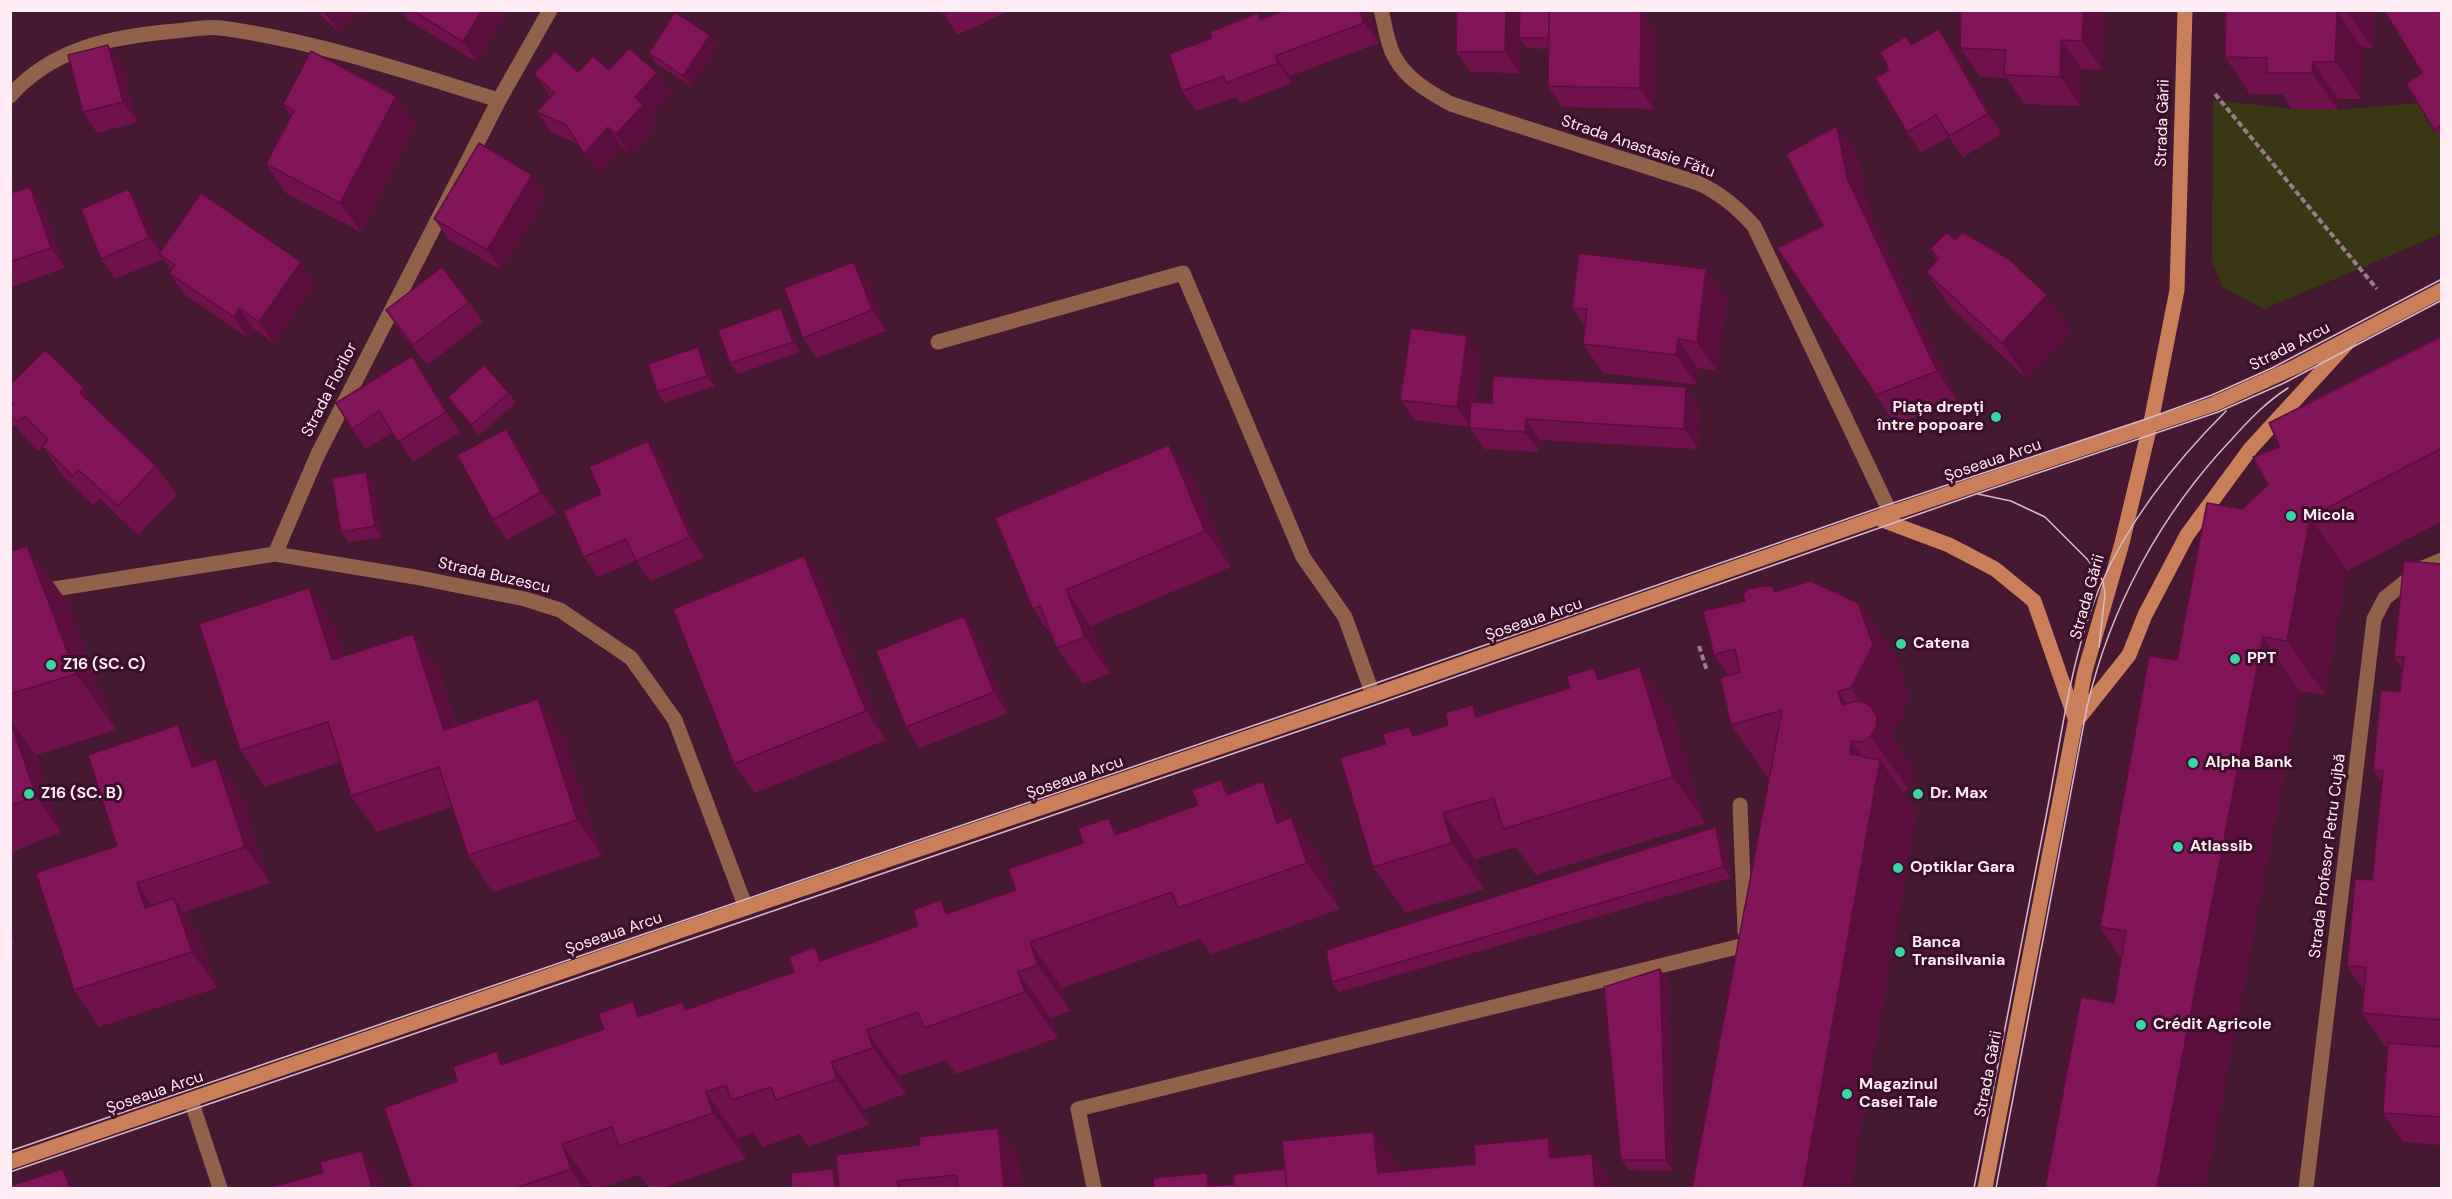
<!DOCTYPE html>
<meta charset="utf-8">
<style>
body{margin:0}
#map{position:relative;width:2452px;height:1199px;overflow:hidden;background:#461933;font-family:"DM Sans",sans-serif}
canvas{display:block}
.frame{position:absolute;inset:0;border:12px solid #ffecf5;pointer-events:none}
</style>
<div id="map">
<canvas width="2452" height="1199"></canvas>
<div class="frame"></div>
</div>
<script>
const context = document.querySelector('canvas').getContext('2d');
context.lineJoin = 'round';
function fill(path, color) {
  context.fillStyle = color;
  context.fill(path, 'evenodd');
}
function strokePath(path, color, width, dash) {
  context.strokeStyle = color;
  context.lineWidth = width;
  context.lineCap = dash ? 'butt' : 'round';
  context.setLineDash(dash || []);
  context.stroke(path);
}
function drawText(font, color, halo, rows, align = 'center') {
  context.font = font + ' "DM Sans",sans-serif';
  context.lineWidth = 6;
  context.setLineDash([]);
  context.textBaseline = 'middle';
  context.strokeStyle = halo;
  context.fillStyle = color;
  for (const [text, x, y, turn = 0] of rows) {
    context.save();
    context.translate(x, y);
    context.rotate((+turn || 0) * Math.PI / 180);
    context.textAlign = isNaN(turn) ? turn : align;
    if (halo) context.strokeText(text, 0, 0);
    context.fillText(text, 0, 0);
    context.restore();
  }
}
const green = new Path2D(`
 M2213,100L2292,109L2338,110L2421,103L2441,138V234L2264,309L2222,287L2212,260Z`);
const path = new Path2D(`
 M2215,94L2377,289
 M1699,646L1707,671`);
const lane = new Path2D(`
 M938,342L1183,273L1303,557L1345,617L1373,695
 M1740,805L1745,931
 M1094,1188L1078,1109L1745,945
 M2306,1188L2374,619L2385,598L2423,568L2442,560`);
const street = new Path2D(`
 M1381,10C1385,25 1387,43 1394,56C1406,79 1429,92 1451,104L1698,183C1720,193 1738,208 1754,226L1891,514
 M10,96C53,47 115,36 176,31C190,30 207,26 221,28C316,41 407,72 499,100
 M275,554L318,454L499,100L550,10
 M10,596L275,554L415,577L525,599L560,610L631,658L675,720L746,908
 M191,1100L220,1188`);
const secondary = new Path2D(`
 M1877,518L1949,545L1995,569L2034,601L2075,718
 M2078,719L2129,655L2145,615L2187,535L2251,448L2351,339
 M10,1162L746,908L1373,695L1877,518L2214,404L2295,367L2442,290
 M1985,1188L2085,671L2122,543L2152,417L2177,290L2185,10`);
const tram = new Path2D(`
 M1978,494L2011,501L2045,517L2088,560L2103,581L2105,594L2099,647
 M10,1151L1296,711L1887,505L2152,417L2212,395L2272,368L2442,279
 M10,1172L1375,705L1976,494L2218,412L2284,383L2442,300
 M1974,1188C1999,1061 2023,934 2048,806C2062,733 2072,650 2102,582C2131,517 2176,461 2226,411
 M1996,1188L2087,707C2110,607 2161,514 2231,440C2249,420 2266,402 2288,388`);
const wall = new Path2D(`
 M315,10H359L339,32Z
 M402,10H509L477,62L408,20Z
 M941,10H1011L957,35Z
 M1285,10H1366L1379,43L1290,76L1292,83L1241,103L1236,97L1196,111L1182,91L1212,38L1258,13L1262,19Z
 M2105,10L2103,70L2082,69L2080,106L2024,104L2007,78L1980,77L1960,48Z
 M2226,10H2374L2373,48L2362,47L2361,99H2338V110L2292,109L2282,94H2250L2225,57Z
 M2442,10V140L2434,130L2422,73Z
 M1641,11L1655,32L1654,109L1562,107L1548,86V49L1527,48L1520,39V73L1471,72L1456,52Z
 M710,35L717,45L691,86L656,64L649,53Z
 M1906,36L1912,44L1953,49L2002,134L1963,157L1949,137L1921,153L1907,132L1889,70Z
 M122,65L138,122L97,133L83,112Z
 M609,70L657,73L671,93L651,116L657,125L630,155L622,147L598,174L578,144L551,132L537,112L551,97L534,74Z
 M283,104L416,125L361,232L286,193L266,164L291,116Z
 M1837,126L1857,155L1868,207L1957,400L1896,424L1876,395L1823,226Z
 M30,187L44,207L65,268L10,287V193Z
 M129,189L143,210L160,251L301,262L315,283L274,343L254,329L248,338L184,294L169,273L171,271L163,259L115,279L101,259Z
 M546,195L501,270L448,239L434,219Z
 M1955,240L2072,331L2027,379L1951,308L1926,272L1937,260L1930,249Z
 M868,282L886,331L817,358L803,338Z
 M1727,298L1717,371L1698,368L1697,385L1603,373L1583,344L1585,326L1572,308Z
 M469,302L483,322L427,365L400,331L386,310Z
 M788,319L800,352L738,374L730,363Z
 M2442,336V521L2347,571L2325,695L2300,691L2205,1188L2114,1003L2121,958L2100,927L2177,660L2242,509L2268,485L2280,447Z
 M412,356L426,377L460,432L413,462L393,432L366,449L352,429Z
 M1481,356L1475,402L1700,408L1698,449L1540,440L1539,452L1484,449L1469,427L1415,420L1400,400Z
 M706,358L715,386L664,403L657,392Z
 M10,385L103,415L156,466L177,495L138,535L100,499L93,505L62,475L43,447L38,451L27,440L16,425L10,427Z
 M509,393L516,403L479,435L455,408L448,397Z
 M506,429L520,449L556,513L507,540L493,520Z
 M662,461L704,558L650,581L636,561L598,577L584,557L601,494Z
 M1195,481L1231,567L1091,626L1110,673L1083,684L1057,648L1053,638L1033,609Z
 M373,482L382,537L349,542L341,532Z
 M27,546L67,602L116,730L36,755L61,832L10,853V551Z
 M2442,564V1145L2403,1142L2383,1113L2388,1050L2362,1013L2364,991L2347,966L2372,880L2382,783L2373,770L2400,692L2403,669L2394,657Z
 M824,585L886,740L755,793L734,764Z
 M1776,591L1858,603L1896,656L1911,699L1891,736L1909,761L1914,771L1913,780L1908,789L1903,793L1917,813L1850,1188H1692L1769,778H1768L1731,725L1729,676L1714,655L1745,601Z
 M964,616L978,636L1008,713L920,748L906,727Z
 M334,624L345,656L413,634L439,671L457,726L563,735L602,856L493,892L468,855L452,807L377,832L351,796L341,762L265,787L240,750Z
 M1640,667L1672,713L1705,823L1536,875L1516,847L1475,859L1484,889L1406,913L1373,867L1386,744L1409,727L1415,736L1448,725L1473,705L1481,715Z
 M204,761V763L242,796L270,883L184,912L199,934L217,988L99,1027L74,990Z
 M1230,793L1289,818L1324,863L1340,909L1211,954L1200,939L1062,988L1070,1011L1051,1018L1058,1038L956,1074L946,1060L899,1076L906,1094L864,1109L869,1125L808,1147L800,1134L763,1147L753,1133L738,1138L746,1159L662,1188H649L639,1175L600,1188H412L505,1064L604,1029L633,1001L643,1016L682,1002L687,1009L794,972L815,947L824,960L918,926L941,900L950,913L1016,890L1120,833Z
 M1723,838L1731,878L1339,992L1332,982Z
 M10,935L15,945L10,946Z
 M1660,969L1668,980L1673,1171L1628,1170L1621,1160Z
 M1018,1157L1021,1188H792L833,1169L838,1176Z`);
const shadedWall = new Path2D(`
 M326,10H359L339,32L324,12Z
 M482,10H509L477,62L463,42Z
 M1359,10H1366L1379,43L1364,23Z
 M1506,10H1521L1519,38L1520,39V73L1505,52Z
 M2084,10H2105L2103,70L2082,41Z
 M2348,10H2374L2373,48L2348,12Z
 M1641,11L1655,32L1654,109L1640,88Z
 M2337,11L2362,47L2361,99L2335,62Z
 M1939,29L1953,49L2002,134L1988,114Z
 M710,35L717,45L691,86L683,76Z
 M2061,40L2082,69L2080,106L2060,77Z
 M108,45L122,65L138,122L123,102Z
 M1275,56L1290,76L1292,83L1278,63Z
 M2313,62L2338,99V110L2312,73Z
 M657,73L671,93L651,116L657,125L630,155L616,134L635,97Z
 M396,96L416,125L361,232L340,203Z
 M1837,126L1857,155L1868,207L1957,400L1937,371L1847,178Z
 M608,127L622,147L598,174L584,154Z
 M532,175L546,195L501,270L487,250Z
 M30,187L44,207L65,268L51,248Z
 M129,189L143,210L163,256L149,238Z
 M301,262L315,283L274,343L259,322Z
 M854,262L868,282L886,331L872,310Z
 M1706,269L1727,298L1717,371L1697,342Z
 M2047,295L2072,331L2027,379L2002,343Z
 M239,308L254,329L248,338L234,317Z
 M781,308L788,319L800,352L793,342Z
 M1467,336L1481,356L1471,428L1457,407Z
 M1678,339L1698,368L1697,385L1676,355Z
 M698,347L706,358L715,386L707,376Z
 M412,356L426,377L460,432L446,412Z
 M1686,387L1700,408L1698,449L1684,429Z
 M84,388L104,417L80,393Z
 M1526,419L1540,440L1539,452L1525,432Z
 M506,429L520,449L556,513L541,492Z
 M648,441L662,461L704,558L690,537Z
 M1169,445L1195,481L1231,567L1205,531Z
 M366,472L373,482L382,537L375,526Z
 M2310,517L2347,571L2325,695L2287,641Z
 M27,546L67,602L116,730L76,674Z
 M804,556L824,585L886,740L866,711Z
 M309,588L334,624L358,697L332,660Z
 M1066,590L1091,626L1110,673L1085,637Z
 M1858,603L1896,656L1911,699L1891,736L1909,761L1914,771L1913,780L1908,789L1871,736L1876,723L1851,688Z
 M964,616L978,636L1008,713L994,692Z
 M413,634L439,671L469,767L444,730Z
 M2263,637L2300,691L2205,1188H2157Z
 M1640,667L1672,713L1705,823L1673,777Z
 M1594,668L1626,714L1598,680Z
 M1838,691L1869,737L1842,705Z
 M538,699L563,735L602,856L577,820Z
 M1473,705L1506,751L1476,717Z
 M10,720L36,755L61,832L36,796Z
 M178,725L204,761L217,803L192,767Z
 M1851,741L1877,778L1880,760L1917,813L1850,1188H1803Z
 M216,759L242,796L270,883L245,847Z
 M1221,780L1253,826L1227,795Z
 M1263,781L1295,827L1291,817L1324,863L1340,909L1307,863L1277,823Z
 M1443,813L1475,859L1484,889L1452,843Z
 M1109,818L1141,864L1115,835Z
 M1716,827L1723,838L1731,878L1723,867Z
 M137,883L162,919L145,908Z
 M174,898L199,934L217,988L192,952Z
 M941,900L973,946L946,914Z
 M1030,942L1062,988L1070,1011L1038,965Z
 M815,947L848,994L820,961Z
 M1660,969L1668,980L1673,1171L1666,1160Z
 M1018,972L1051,1018L1058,1038L1025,992Z
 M633,1001L665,1047L638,1017Z
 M867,1030L899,1076L906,1094L873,1048Z
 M497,1051L529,1097L501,1065Z
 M831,1062L864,1109L869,1125L837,1079Z
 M706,1092L738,1138L746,1159L713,1113Z
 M998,1128L1018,1157L1021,1188H1004Z
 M1373,1132L1406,1178L1378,1173Z
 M1548,1138L1580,1184L1550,1158Z
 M562,1144L593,1188H584L571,1169Z
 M362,1151L382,1180L385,1188H372Z
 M1592,1154L1616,1188H1595Z
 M63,1169L77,1188H70Z
 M833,1169L847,1188H835Z
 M1207,1173L1218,1188L1208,1186Z
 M897,1181L902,1188H898Z`);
const building = new Path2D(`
 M412,10H482L463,42Z
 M941,10H952L943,15Z
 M1285,10H1359L1364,23L1275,56L1278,63L1226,83L1224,76L1182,91L1169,54L1212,38L1210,32L1258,13L1260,20Z
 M1457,10H1506L1505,52H1456Z
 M1520,10H1549V38H1519Z
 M1549,10L1641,11L1640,88L1548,86Z
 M1961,10H2084L2082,41L2061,40L2060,77L2004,75L2005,50L1960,48Z
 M2226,10H2348V12L2337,11L2335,62H2313L2312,73H2267V58L2225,57Z
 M2384,10H2442V125L2434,130L2406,83L2422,73Z
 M675,12L710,35L683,76L649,53Z
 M1939,29L1988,114L1949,136L1936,115L1907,132L1875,78L1889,70L1880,52L1906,36L1911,45Z
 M108,45L123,102L83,112L68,55Z
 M629,48L657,73L635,97L643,105L616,134L608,127L584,154L566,125L537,112L554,93L534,74L555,51L578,72L593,56L609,70Z
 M311,51L396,96L340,203L266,164L294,111L283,104Z
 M1837,126L1847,178L1937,371L1876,395L1777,248L1823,226L1786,154Z
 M479,143L532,175L487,250L434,219Z
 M30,187L51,248L10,262V193Z
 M129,189L149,238L101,259L81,209Z
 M201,193L301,262L259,322L239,308L234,317L169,273L175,265L159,254Z
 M1947,232L1955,240L1962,232L2009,259L2047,295L2002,343L1926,272L1939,258L1930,249Z
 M1579,253L1706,269L1697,342L1678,339L1676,355L1583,344L1587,309L1572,308Z
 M854,262L872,310L803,338L784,288Z
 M442,267L469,302L413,345L386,310Z
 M781,308L793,342L730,363L718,330Z
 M1411,328L1467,336L1457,407L1400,400Z
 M2442,336V448L2310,517L2287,641L2263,637L2157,1188H2045L2081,997L2114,1003L2126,931L2100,927L2149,656L2177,660L2207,503L2242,509L2268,485L2253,457L2280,447L2269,423Z
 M698,347L707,376L657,392L648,364Z
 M45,350L84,388L80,393L156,466L118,506L79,470L73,476L42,446L48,440L25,416L18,422L10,415V407L14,405L10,401V385Z
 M412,356L446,412L398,442L379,411L352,429L336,403Z
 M484,365L509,393L471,425L448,397Z
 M1493,376L1686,387L1684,429L1526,419L1525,432L1469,428L1471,402L1492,403Z
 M506,429L541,492L493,520L457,455Z
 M648,441L690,537L636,561L626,539L584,557L563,511L601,494L589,467Z
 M1169,445L1205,531L1066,590L1085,637L1057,648L1040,606L1033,609L995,518Z
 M366,472L375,526L341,532L332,478Z
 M27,546L76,674L10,694V551Z
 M804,556L866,711L734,764L673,609Z
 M2404,561L2442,564V1020L2362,1013L2366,967L2347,966L2355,879L2372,880L2383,771L2373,770L2381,690L2400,692L2404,657H2394Z
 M1811,581L1858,603L1873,645L1851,688L1838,691L1842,705L1856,701L1864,702L1872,708L1877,717L1876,727L1871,736L1862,742L1851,741L1850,754L1880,760L1803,1188H1692L1782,710L1731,725L1720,678L1740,672L1735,649L1714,655L1703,611L1745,601L1743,594L1748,589L1766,586H1773L1774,592Z
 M309,588L332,660L413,634L444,730L538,699L577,820L468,855L439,767L351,796L328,722L240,750L199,624Z
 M964,616L994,692L906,727L876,651Z
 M1640,667L1673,777L1503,829L1494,798L1443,813L1452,843L1373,867L1340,758L1386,744L1382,734L1409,727L1413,736L1448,725L1445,713L1473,705L1476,717L1570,688L1567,676L1594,668L1598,680Z
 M10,720L36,796L10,806Z
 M178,725L192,767L216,759L245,847L137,883L145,908L174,898L192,952L74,990L36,873L117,846L88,755Z
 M1221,780L1227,795L1263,781L1277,823L1291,817L1307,863L1178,908L1172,892L1030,942L1038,965L1018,972L1025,992L924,1028L918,1012L867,1030L873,1048L831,1062L837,1079L776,1100L771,1087L731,1100L726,1085L706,1092L713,1113L619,1146L612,1127L562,1144L571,1169L515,1188H412L384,1108L457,1081L453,1067L497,1051L501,1065L604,1029L598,1014L633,1001L638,1017L682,1002L685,1010L794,972L789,957L815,947L820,961L918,926L913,910L941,900L946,914L1016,890L1008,869L1083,843L1078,828L1109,818L1115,835L1198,805L1192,790Z
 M1716,827L1723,867L1332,982L1326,950Z
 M1660,969L1666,1160H1621L1604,987Z
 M2388,1043L2442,1047V1117L2383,1113Z
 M998,1128L1004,1188H958L956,1175L897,1181L898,1188H839L836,1155L920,1145L919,1137Z
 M1373,1132L1378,1173L1475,1164L1474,1145L1548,1138L1550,1158L1592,1154L1595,1188H1287L1282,1141Z
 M362,1151L372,1188H267L323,1173L320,1162Z
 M63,1169L70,1188H10V1186Z
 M833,1169L835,1188H792L791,1173Z
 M1285,1169L1287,1188H1154L1153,1178L1207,1173L1208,1186L1234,1184V1174Z`);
const markers = [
 [1996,417,6,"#3ad4a5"],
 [2291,516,6,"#3ad4a5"],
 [1901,644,6,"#3ad4a5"],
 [2235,659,6,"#3ad4a5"],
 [51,665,6,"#3ad4a5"],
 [2193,763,6,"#3ad4a5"],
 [29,794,6,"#3ad4a5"],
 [1918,794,6,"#3ad4a5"],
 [2178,847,6,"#3ad4a5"],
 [1898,868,6,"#3ad4a5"],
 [1900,952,6,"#3ad4a5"],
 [2141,1025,6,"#3ad4a5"],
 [1847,1094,6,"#3ad4a5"]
];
const streetNames = [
 ["Strada Gării",2163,123,-88],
 ["Strada Anastasie Fătu",1638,147,19],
 ["Strada Arcu",2290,347,-27],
 ["Strada Florilor",330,390,-63],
 ["Șoseaua Arcu",1993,461,-19],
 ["Strada Buzescu",494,576,13],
 ["Strada Gării",2088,597,-74],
 ["Șoseaua Arcu",1534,620,-19],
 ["Șoseaua Arcu",1075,778,-19],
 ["Strada Profesor Petru Cujbă",2328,856,-83],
 ["Șoseaua Arcu",614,934,-19],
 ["Strada Gării",1989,1074,-79],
 ["Șoseaua Arcu",155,1093,-19]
];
const poiNames = [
 ["Piața drepți",1984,408,"right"],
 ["între popoare",1984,426,"right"],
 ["Micola",2303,516],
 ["Catena",1913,644],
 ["PPT",2247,659],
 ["Z16 (SC. C)",63,665],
 ["Alpha Bank",2205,763],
 ["Z16 (SC. B)",41,794],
 ["Dr. Max",1930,794],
 ["Atlassib",2190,847],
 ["Optiklar Gara",1910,868],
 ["Banca",1912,943],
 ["Transilvania",1912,961],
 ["Crédit Agricole",2153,1025],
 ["Magazinul",1859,1085],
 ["Casei Tale",1859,1103]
];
fill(green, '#393813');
strokePath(path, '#9b7a8c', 4, [6, 3]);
strokePath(lane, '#90624a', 15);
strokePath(street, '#90624a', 15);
strokePath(secondary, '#c97f58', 15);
strokePath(tram, '#d4bbc8', 1.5);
fill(wall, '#70124d');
fill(shadedWall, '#5b0f3f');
fill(building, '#82155a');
strokePath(building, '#5b0f3f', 1.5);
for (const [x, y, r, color] of markers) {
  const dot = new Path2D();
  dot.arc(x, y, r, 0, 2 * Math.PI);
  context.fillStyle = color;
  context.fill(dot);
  strokePath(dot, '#3b0f29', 2);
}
drawText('16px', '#ffecf5', '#3b0f29', streetNames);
drawText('bold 16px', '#ffecf5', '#3b0f29', poiNames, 'left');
</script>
